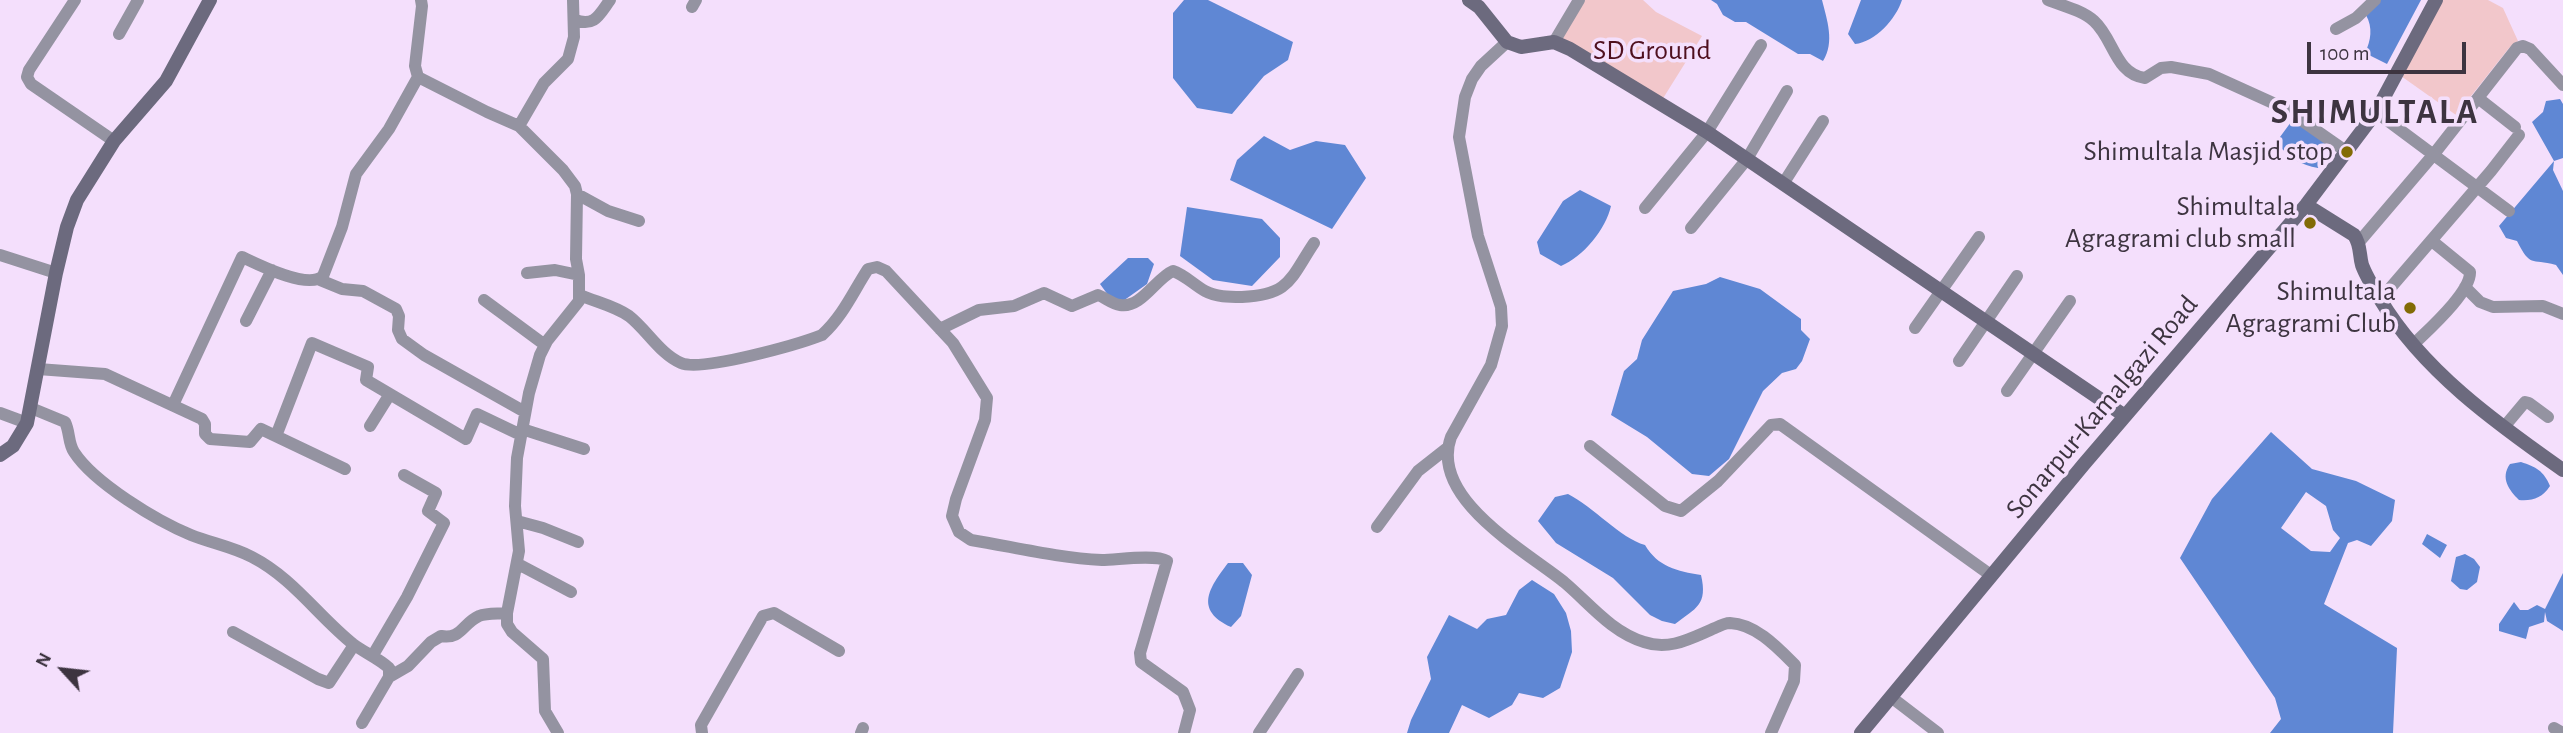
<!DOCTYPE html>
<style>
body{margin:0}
#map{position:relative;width:2563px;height:733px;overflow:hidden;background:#f4dffc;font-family:"Alegreya Sans",sans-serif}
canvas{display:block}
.north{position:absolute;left:28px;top:635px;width:70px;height:70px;-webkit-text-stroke:5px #f4dffc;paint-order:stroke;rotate:297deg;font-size:19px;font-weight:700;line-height:28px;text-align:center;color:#3d3440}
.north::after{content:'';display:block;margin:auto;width:24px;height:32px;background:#3d3440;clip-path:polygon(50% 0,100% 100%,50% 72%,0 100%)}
.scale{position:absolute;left:2307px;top:42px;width:159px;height:32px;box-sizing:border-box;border:4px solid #3d3440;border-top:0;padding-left:9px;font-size:21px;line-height:24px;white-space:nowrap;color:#3d3440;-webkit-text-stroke:5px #f4dffc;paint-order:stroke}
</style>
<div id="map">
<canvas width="2563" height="733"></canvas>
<div class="north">N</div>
<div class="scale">100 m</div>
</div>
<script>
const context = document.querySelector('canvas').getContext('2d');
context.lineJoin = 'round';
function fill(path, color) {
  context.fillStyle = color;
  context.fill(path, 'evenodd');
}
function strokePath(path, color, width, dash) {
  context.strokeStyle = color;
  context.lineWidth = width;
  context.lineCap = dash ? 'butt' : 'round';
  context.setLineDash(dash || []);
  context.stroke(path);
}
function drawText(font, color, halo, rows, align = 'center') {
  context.font = font + ' "Alegreya Sans",sans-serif';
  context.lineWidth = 7;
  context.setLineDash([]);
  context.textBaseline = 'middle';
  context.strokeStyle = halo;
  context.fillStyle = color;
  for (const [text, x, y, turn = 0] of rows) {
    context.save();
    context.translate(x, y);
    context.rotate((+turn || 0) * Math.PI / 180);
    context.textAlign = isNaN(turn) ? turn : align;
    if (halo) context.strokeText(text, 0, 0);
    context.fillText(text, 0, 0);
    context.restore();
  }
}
const green = new Path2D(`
 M1585,0H1643L1656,12L1702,36L1662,100L1559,39Z
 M2441,0H2488L2503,8L2518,41L2509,48L2456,115L2401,76Z`);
const water = new Path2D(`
 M1184,0H1208L1293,42L1288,60L1264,76L1232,114L1197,108L1173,78V13Z
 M1711,0H1822C1827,20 1835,42 1823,61L1810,54H1798L1746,22H1735L1723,15L1717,4Z
 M1861,0H1902C1896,19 1875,42 1855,44L1848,34Z
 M2379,0H2421L2387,64L2365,53C2371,40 2373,28 2366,15Z
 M2560,99L2563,104V158L2554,161L2553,170L2563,191V275L2556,265C2530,258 2531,268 2517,241L2506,238L2499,226L2554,161L2532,122L2543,112L2546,101Z
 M2291,122L2298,124L2334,148L2318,168C2301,165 2291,158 2279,146L2280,137Z
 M1264,136L1290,150L1316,141L1345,145L1366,178L1332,229L1230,180L1237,160Z
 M1580,190L1611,206C1606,229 1583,257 1561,266L1540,254L1537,242L1563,201Z
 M1187,207L1262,219L1280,238V257L1252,286L1213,280L1180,256Z
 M1128,258H1148L1154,264L1147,284L1116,306L1100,284Z
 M1720,277L1760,289L1801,319V330L1810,339L1802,361L1796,369L1782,373L1763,391L1729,459L1709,476L1692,474L1647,437L1611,415L1624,371L1637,359L1642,340L1673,291L1706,284Z
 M2271,432L2312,469L2356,481L2395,500L2392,521L2371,546L2357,540L2348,543L2324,604L2397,648L2393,733H2270L2281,719L2275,698L2180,558L2212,499ZM2306,492L2326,506L2333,530L2340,538L2330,552L2311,551L2281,528Z
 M2521,462C2536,467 2544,471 2550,486C2542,498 2533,501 2519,500C2509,490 2500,478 2510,464Z
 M1568,494C1594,507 1620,538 1645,545C1658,567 1677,571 1701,575C1708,605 1696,608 1675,624L1662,621L1650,615L1613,578L1556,543L1538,521L1555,497Z
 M2427,534L2447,545L2440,558L2422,544Z
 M2465,554L2474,559L2480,567L2477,582L2467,590L2460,589L2451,581L2456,557Z
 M1228,563H1243L1252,575L1241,616L1231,627C1194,610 1209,588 1228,563Z
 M2563,573V631L2547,621L2545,612L2544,622L2529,627L2526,639L2499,631V624L2514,602L2520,610H2528L2537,605L2545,609Z
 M1532,580L1554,594L1566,613L1571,631L1572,652L1560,688L1543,698L1519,693L1512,705L1489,718L1462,705L1449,733H1407L1411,720L1431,679L1427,657L1449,615L1477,629L1487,619L1506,615L1519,590Z`);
const street = new Path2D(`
 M75,0L29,70L27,77L31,84L114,141
 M421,0L422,6L415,66L418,77L487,112L519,126L563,170L575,186L577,194L576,259L579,275V301L547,341L540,355L529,393L517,458L515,506L519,551L507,613V624L512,632L543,659L545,711L558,733
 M2048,0C2063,6 2082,10 2094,21C2114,39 2115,74 2145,78L2161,68L2171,67L2209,74L2284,108L2347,152
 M692,7L696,0
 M575,20C595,27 599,15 610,0
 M2336,29L2356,18L2375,0
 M119,34L138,0
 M1507,42L1481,66L1472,79L1465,97L1459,137L1478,236L1501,307L1502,326L1491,365L1451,437C1429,498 1524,550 1564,582C1589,603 1611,632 1644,642C1670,651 1691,638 1715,628C1719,626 1725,623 1730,623C1756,624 1778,648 1795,665L1794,681L1771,733
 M1554,42L1579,0
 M2478,98L2515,127
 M2376,112L2509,211
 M519,126L544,83L568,59L574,37L573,0
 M1783,184L1823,121
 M577,194L608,211L639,221
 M1645,208L1707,132L1761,45
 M1691,228L1747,159L1787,91
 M2359,242L2434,154L2517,48L2523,46L2530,49L2563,85
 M0,255L56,273
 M527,273L555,270L579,275
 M320,280L342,289L363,291L396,309L399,316L398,330L402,339L424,355L525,412
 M2465,287L2480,302L2493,307L2543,306L2563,314
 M580,295C596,302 615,306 629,316C647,330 660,354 681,363C702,372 799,344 822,335C843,316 853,292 868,269L877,267L886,271L953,343L987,398L985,420L956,499L952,516L959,532L971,540C1014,547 1058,558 1102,560C1117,560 1155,554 1167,561L1140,653L1141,662L1183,692L1190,710L1184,733
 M484,300L545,345
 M2380,300L2491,171L2519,135
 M246,321L272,270
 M1915,328L1979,237
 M940,329L979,310L1014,306L1044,293L1072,306L1098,295C1106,298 1112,304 1120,305C1141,309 1156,278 1173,271C1185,275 1194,285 1205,291C1216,297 1229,297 1242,297C1290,295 1290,279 1314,243
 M2414,344C2428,330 2471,292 2470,272L2432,241
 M1959,361L2017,276
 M38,369L105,374L202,419L205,424V434L210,439L250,442L261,429L345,469
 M2007,391L2070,301
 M173,405L242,257C259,265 308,290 323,276L342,227L356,174L389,129L418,77
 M31,408L65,422C70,432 68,443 74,452C94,483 157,521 191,535C211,543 233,547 252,557C293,578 318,616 353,644C365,653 378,658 389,668V677L362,723
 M0,413L27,423
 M370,426L390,394
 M2504,427L2525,402L2529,403L2548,417
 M522,429L584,449
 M276,436L312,343L368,367L366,380L466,439L477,414L521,435
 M1590,446L1665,506L1681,511L1718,481L1771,425L1780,424L1992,576
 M517,521L543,528L578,542
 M1377,527L1418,471L1446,449
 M518,564L571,592
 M233,632L318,679L329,683L354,645
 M373,655L407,597L444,523L428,511L436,493L404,475
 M389,677L408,666L431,642L441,636C461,640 463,623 479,616C487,613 498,614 507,613
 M1891,697L1938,733
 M2554,728L2563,733
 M702,733L701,725L763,616L774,613L839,651
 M861,733L863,728
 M1259,733L1298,674`);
const secondary = new Path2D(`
 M1469,0L1479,7L1507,42L1521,47L1554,42L1570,49L1707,132L2125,416
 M2306,205L2354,235C2361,245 2359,254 2362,265C2366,276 2374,289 2380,299C2422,370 2496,423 2563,470
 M0,455L13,446L27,423L56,273L67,227L77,200L114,141L166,81L210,0
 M1861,733L2084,464L2306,205L2376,112L2436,0`);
const markers = [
 [2347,152,7,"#826b06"],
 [2310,223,7,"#826b06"],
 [2410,308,7,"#826b06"]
];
const parkNames = [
 ["SD Ground",1652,51]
];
const poiNames = [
 ["Shimultala Masjid stop",2333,152],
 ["Shimultala",2296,207],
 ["Agragrami club small",2296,239],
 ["Shimultala",2396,292],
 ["Agragrami Club",2396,324]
];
const streetNames = [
 ["Sonarpur-Kamalgazi Road",2102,407,-50]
];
const districtNames = [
 ["SHIMULTALA",2375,112]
];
fill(green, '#f2c7cb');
fill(water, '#5f87d4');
strokePath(street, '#9493a1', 12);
strokePath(secondary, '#6c6a7e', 14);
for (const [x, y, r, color] of markers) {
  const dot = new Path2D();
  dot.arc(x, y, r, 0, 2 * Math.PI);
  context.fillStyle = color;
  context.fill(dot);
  strokePath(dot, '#f4dffc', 2.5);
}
drawText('28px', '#4e0f1e', '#f4dffc', parkNames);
drawText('28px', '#3d3440', '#f4dffc', poiNames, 'right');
drawText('28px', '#3d3440', '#f4dffc', streetNames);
context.letterSpacing = '2px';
drawText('bold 35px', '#3d3440', '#f4dffc', districtNames);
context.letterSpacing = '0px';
</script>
